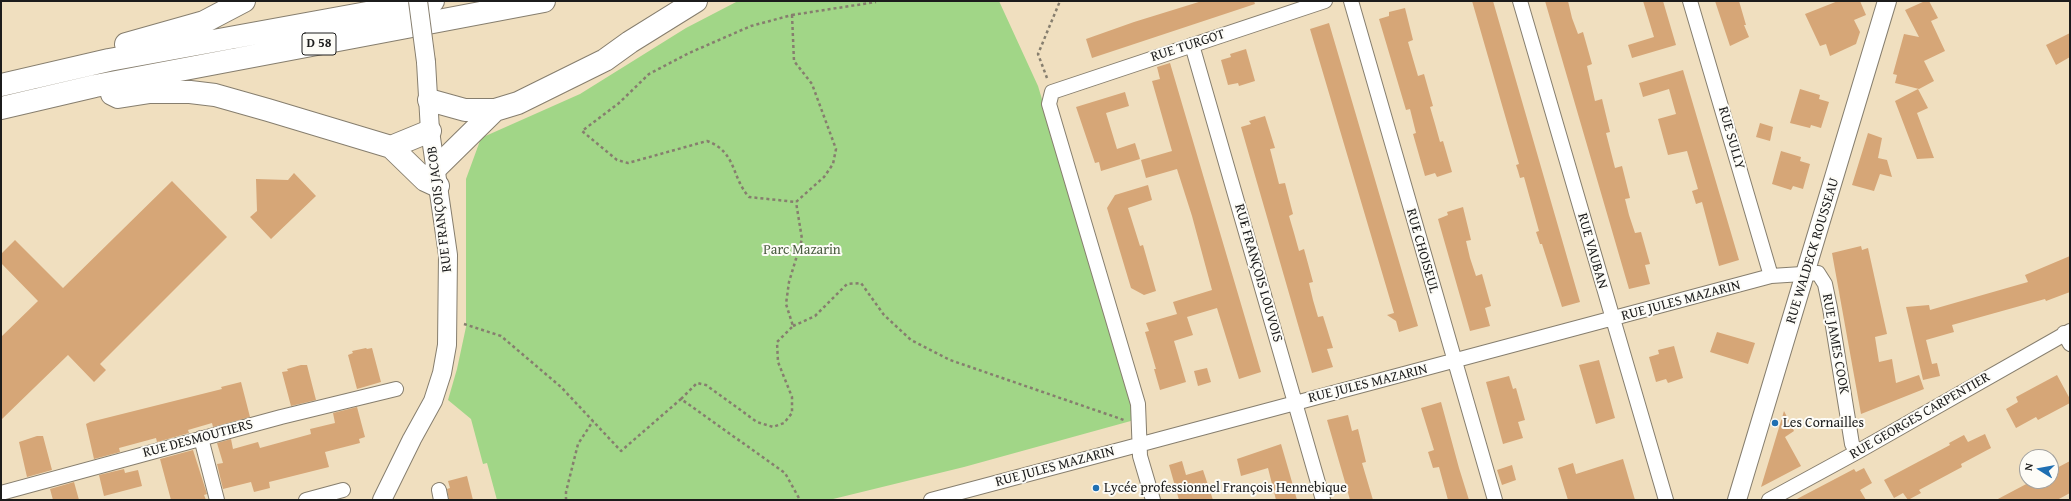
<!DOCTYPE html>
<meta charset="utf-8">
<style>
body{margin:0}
#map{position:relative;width:2071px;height:501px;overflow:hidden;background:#f0dfbf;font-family:"Gentium Book Plus",serif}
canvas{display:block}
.frame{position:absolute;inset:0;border:2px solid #1c1c1c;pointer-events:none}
.north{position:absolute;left:2019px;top:449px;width:40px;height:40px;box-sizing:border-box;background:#fdfcf7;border:1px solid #a3a29f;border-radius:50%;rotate:281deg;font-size:11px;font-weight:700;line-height:16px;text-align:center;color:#1c1c1c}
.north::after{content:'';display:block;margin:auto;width:14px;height:18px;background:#1f6fb2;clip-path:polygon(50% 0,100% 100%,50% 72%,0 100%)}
</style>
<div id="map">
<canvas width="2071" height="501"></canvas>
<div class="frame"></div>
<div class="north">N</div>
</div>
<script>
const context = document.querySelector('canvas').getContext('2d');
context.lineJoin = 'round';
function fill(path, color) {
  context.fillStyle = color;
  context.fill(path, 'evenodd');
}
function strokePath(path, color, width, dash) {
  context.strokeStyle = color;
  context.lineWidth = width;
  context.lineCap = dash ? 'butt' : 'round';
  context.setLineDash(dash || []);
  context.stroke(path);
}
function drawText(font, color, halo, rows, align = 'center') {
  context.font = font + ' "Gentium Book Plus",serif';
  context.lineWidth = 4;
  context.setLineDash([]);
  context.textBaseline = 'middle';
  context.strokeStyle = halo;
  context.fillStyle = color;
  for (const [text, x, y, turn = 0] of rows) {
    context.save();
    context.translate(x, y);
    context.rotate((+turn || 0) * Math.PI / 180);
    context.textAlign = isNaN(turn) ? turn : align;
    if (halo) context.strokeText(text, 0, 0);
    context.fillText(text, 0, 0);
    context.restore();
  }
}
const green = new Path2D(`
 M738,1H999L1038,86L1138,419L964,467L829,500H497L487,463L483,464L471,419L448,400L457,369L466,327V179L481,138L580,94L686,28Z`);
const building = new Path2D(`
 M1202,1H1254L1255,4L1092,58L1086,39L1134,22Z
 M1472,1H1493L1580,302L1562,307L1542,244H1540L1536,232L1539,231L1524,177L1520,178L1518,171L1516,165L1519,164Z
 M1545,1H1568L1572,18L1578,34L1583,32L1592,64L1587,66L1595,101L1602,99L1610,132L1606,133L1615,168L1622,166L1630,198L1625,199L1629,215L1635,233L1641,232L1650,264L1645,265L1650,284L1629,289Z
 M1643,1H1663L1676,45L1632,58L1628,45L1654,37Z
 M1715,1H1739L1746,25H1744L1749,37L1730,46Z
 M1838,1H1860L1866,15L1854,20L1860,32L1856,44L1830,56L1826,44L1820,46L1805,14Z
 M1925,1H1929L1938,18L1931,21L1945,51L1924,61L1934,81L1919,89L1895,83L1897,75L1893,74L1904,34L1919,37L1905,10Z
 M1405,8L1413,40L1408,42L1418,76L1424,74L1433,106L1430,107L1435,124L1440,142L1443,141L1452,172L1437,177L1435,173L1425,176L1413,134L1416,133L1410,109L1406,110L1379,19L1389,16V12Z
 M1329,23L1418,326L1399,332L1396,321L1387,315L1394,313L1310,29Z
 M2070,33V57L2056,65L2046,45Z
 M1246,49L1255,81L1239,86L1238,83L1228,85L1221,60L1231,57L1230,54Z
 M1170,63L1261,372L1239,379L1217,308L1187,317L1193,335L1174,341L1186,382L1160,390L1154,369H1156L1145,332L1149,331L1146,323L1177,314L1173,302L1212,290L1192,216L1177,169L1146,178L1141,160L1172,151L1152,81L1160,79L1157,67Z
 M1683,70L1739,260L1719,266L1702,202L1696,204L1692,191L1698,189L1687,151L1668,155L1658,119L1676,114L1669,89L1643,97L1639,83Z
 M1800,89L1820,95L1819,99L1829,102L1821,128L1811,125L1810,128L1790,123Z
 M1918,89L1928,108L1917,113L1934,158L1917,159L1895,101Z
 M1125,92L1129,106L1106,113L1117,149L1135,143L1140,159L1101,171L1099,162L1095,163L1076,107Z
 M1265,116L1275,148L1270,149L1279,184L1285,183L1293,214L1289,216L1294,233L1299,251L1304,249L1313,282L1309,283L1313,300L1318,317L1323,316L1333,348L1327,349L1333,367L1312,373L1241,127L1251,124L1249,121Z
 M1760,123L1773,127L1770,141L1756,137Z
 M1868,133L1882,138L1878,158L1887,160L1892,177L1880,174L1874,191L1852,185Z
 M1781,151L1801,157L1800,161L1810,164L1803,189L1793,186L1791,190L1772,184Z
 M294,173L316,196L271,239L250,217L257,211L256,179L288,180Z
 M172,181L227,237L100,364L106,370L94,382L68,355L1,420V337L38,301L1,263V254L15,240L63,288Z
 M1148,185L1152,200L1128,208L1140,246L1143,245L1156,291L1144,295L1131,288L1107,208L1115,195Z
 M1463,207L1471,240L1466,241L1470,258L1476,276L1482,274L1491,306L1485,308L1490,326L1470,331L1438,219L1448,215L1447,212Z
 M1861,246L1862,250L1868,248L1887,334L1875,337L1879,362L1892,359L1896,383L1919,375L1924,389L1861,414L1832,253Z
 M2070,256V292L2046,301L2045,299L1952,325L1954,332L1926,340L1932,364L1937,363L1940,376L1923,380L1906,307L1929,305L1930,310L2028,282L2025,275Z
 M1717,332L1755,343L1748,364L1710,352Z
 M1674,346L1683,378L1668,383L1666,379L1656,382L1649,357L1659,354L1658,350Z
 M366,348L367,349L372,348L381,382L357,389L348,355L353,353L352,351Z
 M1599,360L1615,418L1596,424L1579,365Z
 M301,365H307L316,400L291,406L282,372L288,371L287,369Z
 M1207,368L1211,382L1198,386L1194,371Z
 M2057,375L2070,399V403L2038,420L2036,417L2016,428L2006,409L2018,402L2016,397Z
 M1509,376L1513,389L1516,388L1525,420L1518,422L1523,438L1503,444L1486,382Z
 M241,382L250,417L213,427L212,423L188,430L189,433L157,442L156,438L119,448L120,452L94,459L86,424L90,422L222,389L221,387Z
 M1441,402L1459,468L1469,500H1448L1439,467L1433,468L1428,452L1434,450L1421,408Z
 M357,407L365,437L359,439L360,443L325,452L329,467L269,482L270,488L254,492L251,482L223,489L217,464L223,463L217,443L231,439L233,449L258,442L260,448L311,434L310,429L335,423L333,413Z
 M1784,411L1794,431L1785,437L1801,466L1761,487Z
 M1348,415L1352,431L1358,429L1366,462L1362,463L1373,500H1350L1345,482L1327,420Z
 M1985,434L1991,448L1961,464L1962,467L1919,490L1921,493L1908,500L1903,493L1894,498L1884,480L1950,445L1949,443L1964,435L1968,442Z
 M37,436H43L52,470L27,477L19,442Z
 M1281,444L1290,475L1297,500H1276L1268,468L1241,476L1237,459Z
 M193,450L207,494L204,495L206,500H171L160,459Z
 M1623,459L1635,500H1568L1558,468L1573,463L1576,474Z
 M1182,461L1186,475L1203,470L1213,500H1179L1169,465Z
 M2070,461V493L2057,500H1996L2032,481H2051V471Z
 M1512,465L1516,480L1502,485L1497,470Z
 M1864,468L1872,483L1860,490L1866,500H1795L1854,469L1856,472Z
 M124,469L125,473L138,470L142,486L104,496L99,475Z
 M467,476L473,500H449L447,489L450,488L448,481Z
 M74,482L79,500H53L50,489Z`);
const path = new Path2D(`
 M792,15L794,61L812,84L836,149L833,164L824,177L796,202L749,197C731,177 737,152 707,141L628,163L617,160L582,131L619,103L649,74L689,53L751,26Z
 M792,15L876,2
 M1047,78L1038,54L1060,1
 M464,324L501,336L561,387L621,451L681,399L785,473L800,500
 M793,326L815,316L847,284L861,283L884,315L911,340L950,360L1124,420
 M681,399L697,383L706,385L757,422L773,427L784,423L792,413V397L778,362L777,342L793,326L786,304L789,282L802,239L796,202
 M566,500V492L578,444L593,421`);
const minor = new Path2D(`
 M1351,1L1495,500
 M1520,1L1666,500
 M1690,1L1771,276
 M1192,45L1323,500
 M2064,333L2070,344
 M201,438L217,500
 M439,490L441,500
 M1,493L281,417L396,389
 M306,500L343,490
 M931,500C1211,425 1492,353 1771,276L1818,273L1825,284L1830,308L1852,444L1857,452
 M1153,500L1140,456L1138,404L1049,104L1052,92L1325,1
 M1769,500L1857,452L2070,331`);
const tertiary = new Path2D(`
 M382,500L412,439L433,401L442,373L447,345L448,255L430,131L426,62
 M1737,500L1887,1`);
const trunk = new Path2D(`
 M126,44L204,22L244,1
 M1,85L109,60L433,1
 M112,94L118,97L150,92H190L215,95L268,110L391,147L425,180L438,186
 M429,100L465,110H495L518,103L605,60L630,42L696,1
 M1,108L95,86L544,1
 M391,147L430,131
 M436,168L495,110`);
const tertiaryBridge = new Path2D(`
 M418,1L426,62`);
const markers = [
 [1775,423,4,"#1f6fb2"],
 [1096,488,4,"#1f6fb2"]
];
const shields = [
 [319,44,34]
];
const shieldNames = [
 ["D 58",319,44]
];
const streetNames = [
 ["RUE TURGOT",1188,46,-18],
 ["RUE SULLY",1731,138,74],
 ["RUE FRANÇOIS JACOB",440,209,-97],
 ["RUE CHOISEUL",1422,251,74],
 ["RUE VAUBAN",1592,251,74],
 ["RUE WALDECK ROUSSEAU",1813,251,-73],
 ["RUE FRANÇOIS LOUVOIS",1258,273,74],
 ["RUE JULES MAZARIN",1681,301,-15],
 ["RUE JAMES COOK",1835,344,80],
 ["RUE JULES MAZARIN",1368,384,-14],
 ["RUE GEORGES CARPENTIER",1920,416,-30],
 ["RUE DESMOUTIERS",198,439,-15],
 ["RUE JULES MAZARIN",1055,467,-15]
];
const parkNames = [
 ["Parc Mazarin",802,250]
];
const poiNames = [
 ["Les Cornailles",1783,423],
 ["Lycée professionnel François Hennebique",1104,488]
];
fill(green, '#a1d687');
fill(building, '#d6a677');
strokePath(minor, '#867e6e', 16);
strokePath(tertiary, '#867e6e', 20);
strokePath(trunk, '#867e6e', 24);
strokePath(path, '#867e6e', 2.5, [3, 3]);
strokePath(minor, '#fff', 14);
strokePath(tertiary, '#fff', 18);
strokePath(trunk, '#fff', 22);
strokePath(tertiaryBridge, '#867e6e', 20, []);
strokePath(tertiaryBridge, '#fff', 18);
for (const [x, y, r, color] of markers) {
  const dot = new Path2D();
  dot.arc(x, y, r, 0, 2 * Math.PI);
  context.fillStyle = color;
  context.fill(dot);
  strokePath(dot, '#fdfcf7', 1.5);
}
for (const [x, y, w] of shields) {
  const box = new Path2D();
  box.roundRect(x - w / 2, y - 11, w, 22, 3);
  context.fillStyle = '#fdfcf7';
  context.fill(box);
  strokePath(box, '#1c1c1c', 1);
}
drawText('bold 13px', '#1c1c1c', null, shieldNames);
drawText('14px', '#1c1c1c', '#fdfcf7', streetNames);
drawText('14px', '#4b5d41', '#fdfcf7', parkNames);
drawText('14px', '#1c1c1c', '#fdfcf7', poiNames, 'left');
</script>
